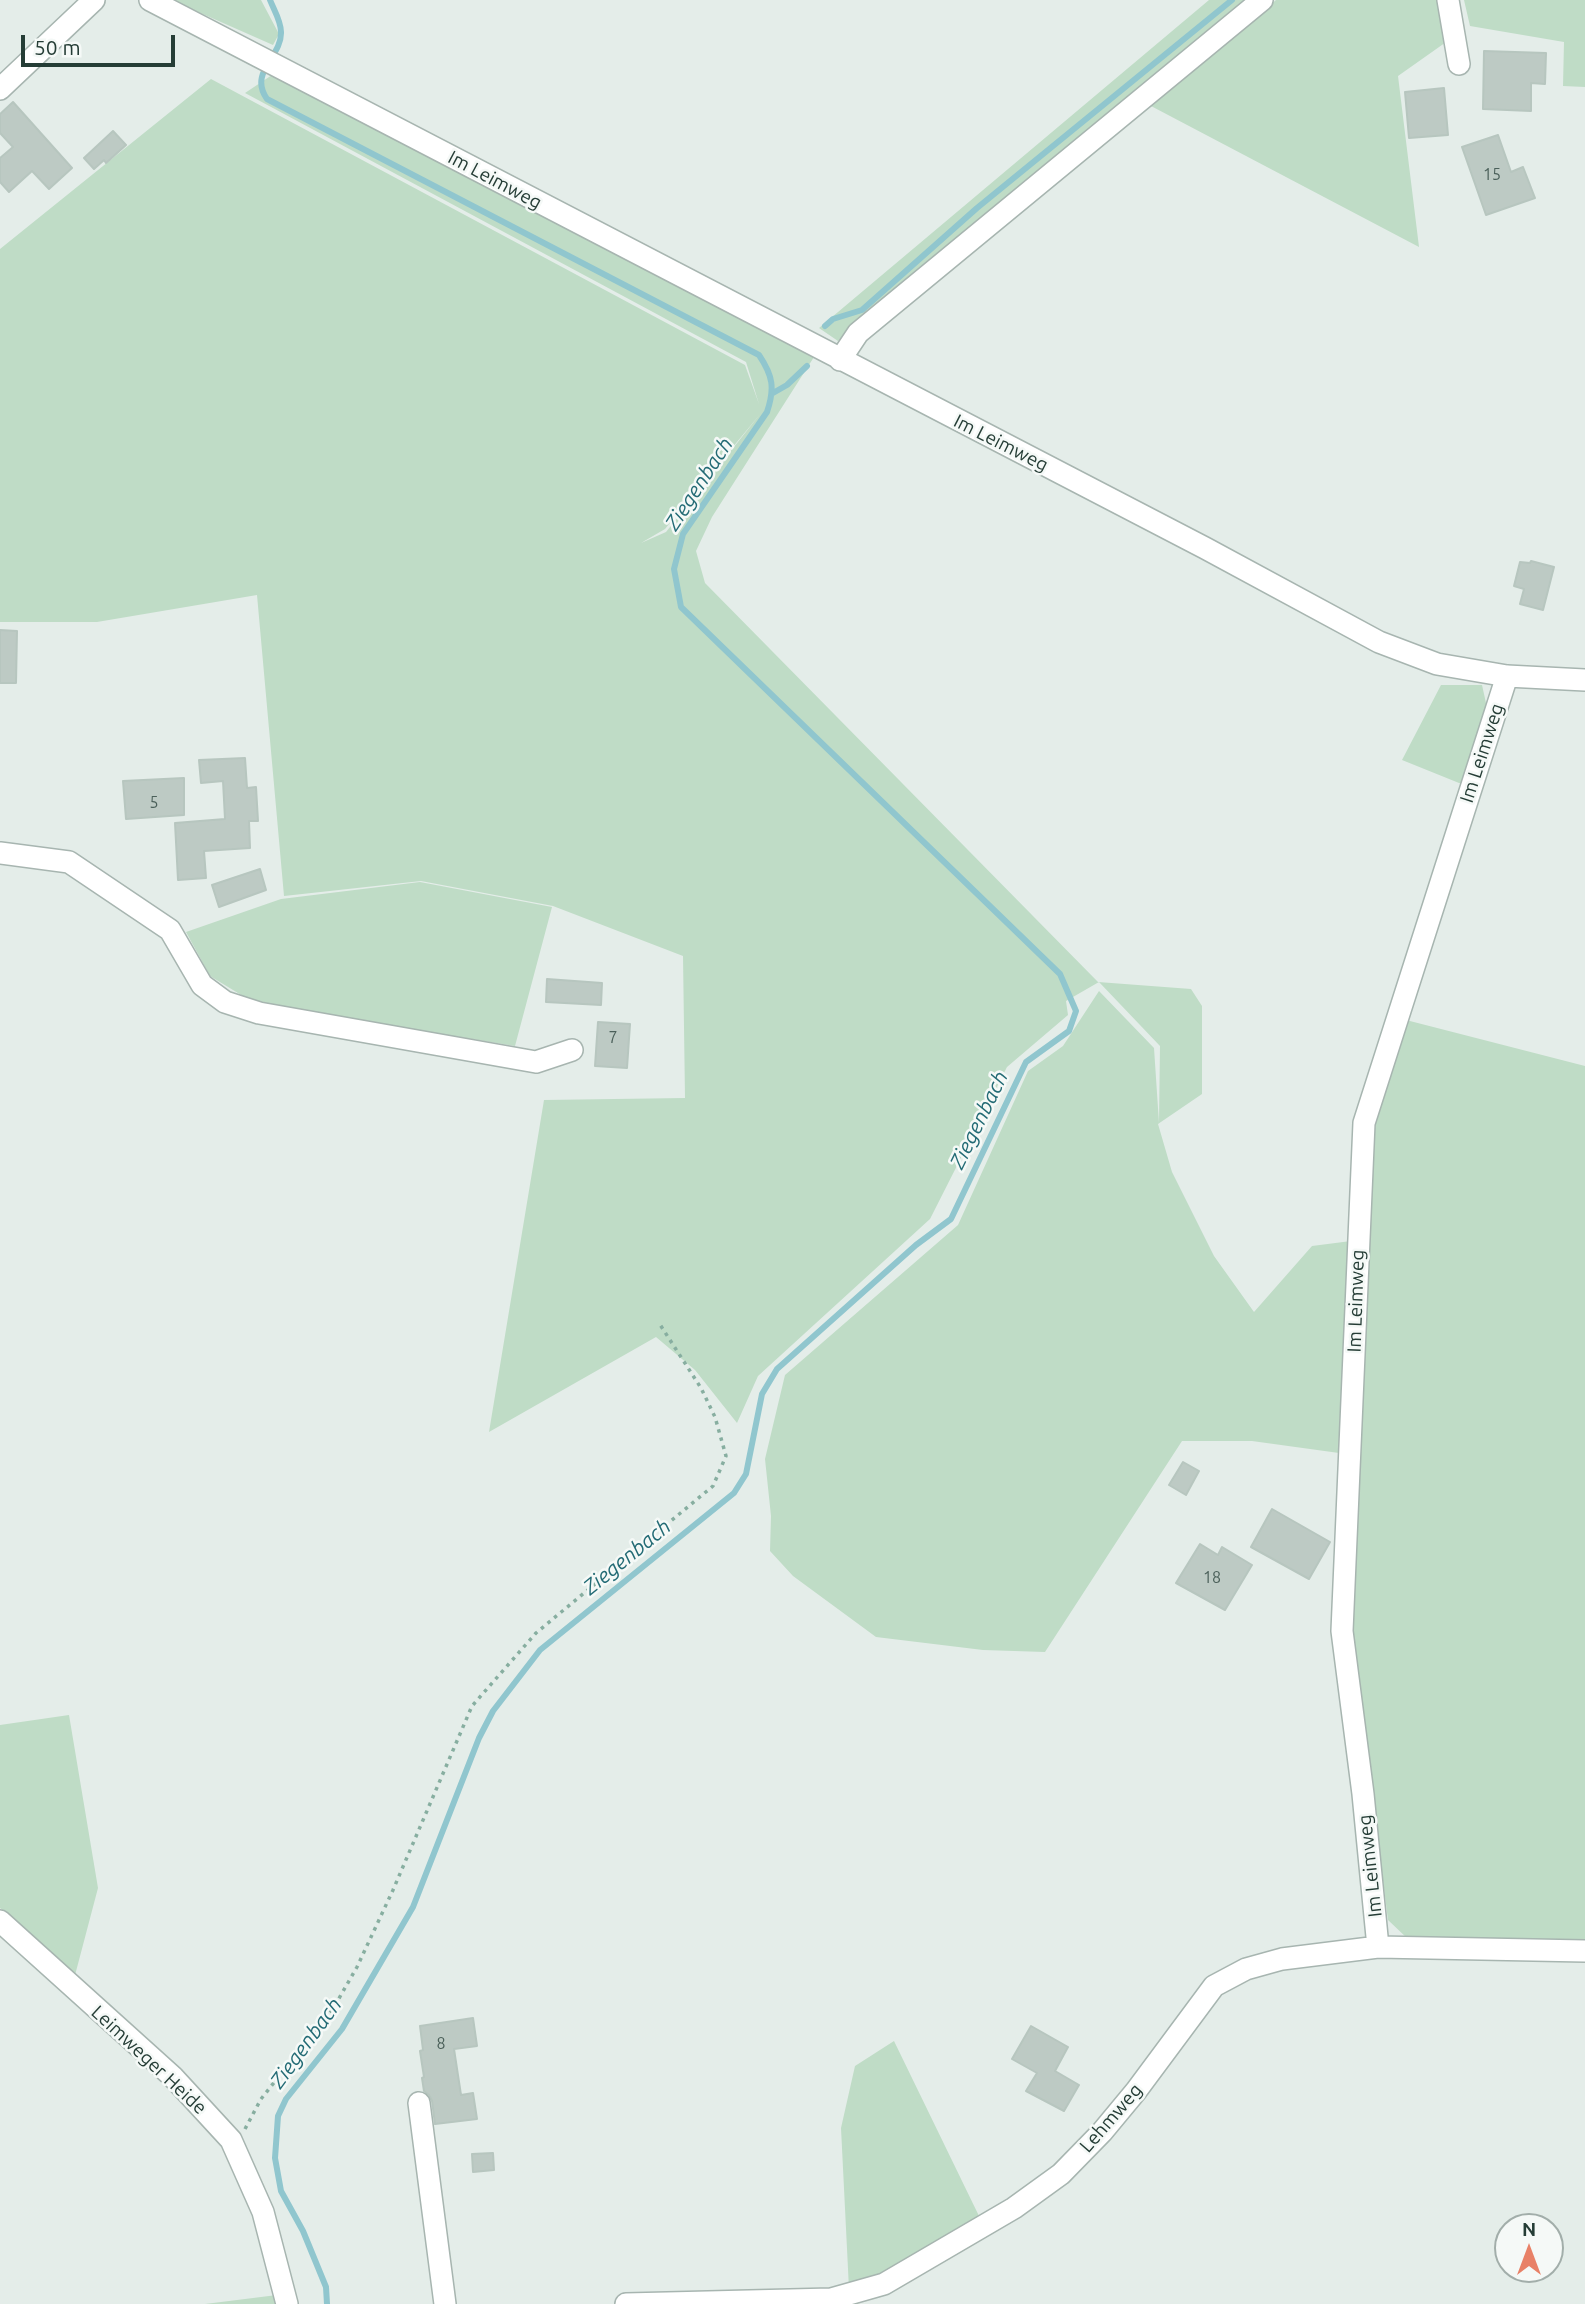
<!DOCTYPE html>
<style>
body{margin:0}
#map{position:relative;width:1585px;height:2304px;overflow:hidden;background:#e4ede9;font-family:Ubuntu,sans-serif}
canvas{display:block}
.north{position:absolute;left:1494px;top:2213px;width:70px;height:70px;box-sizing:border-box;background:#f5f9f7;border:2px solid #a2aeaa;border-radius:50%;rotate:0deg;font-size:19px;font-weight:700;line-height:28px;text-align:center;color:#253d36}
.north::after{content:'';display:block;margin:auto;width:24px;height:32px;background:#e88167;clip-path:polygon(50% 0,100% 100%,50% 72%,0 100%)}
.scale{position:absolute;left:21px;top:35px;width:154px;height:32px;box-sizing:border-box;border:4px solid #253d36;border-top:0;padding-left:9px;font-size:21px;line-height:24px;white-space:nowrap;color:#253d36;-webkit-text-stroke:5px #f5f9f7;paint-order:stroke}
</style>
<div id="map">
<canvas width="1585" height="2304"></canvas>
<div class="north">N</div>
<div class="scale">50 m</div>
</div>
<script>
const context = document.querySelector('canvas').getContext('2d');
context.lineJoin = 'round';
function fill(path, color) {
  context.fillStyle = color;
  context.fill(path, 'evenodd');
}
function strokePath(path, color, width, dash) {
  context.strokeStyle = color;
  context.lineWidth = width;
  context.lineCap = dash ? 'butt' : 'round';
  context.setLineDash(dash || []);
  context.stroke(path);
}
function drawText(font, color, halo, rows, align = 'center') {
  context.font = font + ' Ubuntu,sans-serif';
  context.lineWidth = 5;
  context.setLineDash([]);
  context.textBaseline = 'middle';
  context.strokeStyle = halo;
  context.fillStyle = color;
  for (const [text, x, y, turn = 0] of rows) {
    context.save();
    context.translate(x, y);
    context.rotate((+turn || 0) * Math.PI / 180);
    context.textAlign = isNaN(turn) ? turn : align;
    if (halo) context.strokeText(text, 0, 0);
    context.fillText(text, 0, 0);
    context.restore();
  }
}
const green = new Path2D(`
 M171,0H261L279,34L273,45Z
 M1209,0H1246L838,341L819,328Z
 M1276,0H1441L1449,40L1398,76L1419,247L1151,106Z
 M1464,0H1585V87L1563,86L1564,42L1470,26Z
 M272,75L814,357L712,517L696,551L705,583L1098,982L1191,989L1202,1006V1094L1158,1124L1172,1172L1214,1256L1254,1312L1312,1246L1351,1241L1339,1453L1252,1441H1182L1045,1652L983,1650L876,1637L793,1576L770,1551L771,1516L765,1459L785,1375L958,1225L1028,1071L1063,1046L1099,991L1154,1048L1159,1123L1160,1046L1099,982L1066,1001L1068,1015L1007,1067L930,1219L758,1376L737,1423L695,1370L656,1337L489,1432L544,1100L685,1098L683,956L553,906L421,881L284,896L257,595L97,622H0V249L211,79L745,365L759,404L746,362L245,93ZM761,413L666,532L641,543L665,529Z
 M1441,685H1482L1488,712L1464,785L1402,760Z
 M420,882L552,907L515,1046L256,1004L210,976L186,932L281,899Z
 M1406,1020L1585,1066V1943L1408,1939L1388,1920L1352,1634L1368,1166L1381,1096Z
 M69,1715L98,1888L74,1979L0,1908V1725Z
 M894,2041L979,2216L908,2262L849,2289L841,2128L855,2066Z
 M277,2295L276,2304H205Z`);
const stream = new Path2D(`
 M270,0C274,10 281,21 281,32C282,57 248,72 267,99L759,355C773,376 775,388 767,412L683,534L674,569L681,607L1060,974L1076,1011L1069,1031L1026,1062L951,1219L916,1245L777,1369L762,1394L746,1474L734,1493L540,1650L493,1711L479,1738L413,1907L342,2029L286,2099L278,2116L275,2158L281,2191L303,2231L326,2287L327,2304
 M825,326L833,319L862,310L977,208L1232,0
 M773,393L787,385L807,366`);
const building = new Path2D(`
 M1484,51L1546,53L1545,84L1531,83V111L1483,109Z
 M1444,88L1448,135L1409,138L1405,92Z
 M13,102L72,168L49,189L32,171L9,192L0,182V158L13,147L0,133V114Z
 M113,131L126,145L106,163L104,160L94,169L84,158Z
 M1498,135L1511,172L1523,167L1535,198L1486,215L1462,147Z
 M1531,561L1554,567L1543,610L1520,604L1524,589L1514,586L1520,562L1530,563Z
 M0,630L17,631L16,683H0Z
 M245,758L247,788L256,787L258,821H249L250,848L204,851L206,878L178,880L175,823L225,819L223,781L201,783L199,760Z
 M184,778V815L126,819L123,781Z
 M260,869L266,890L219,907L212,885Z
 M547,979L602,983L601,1005L546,1002Z
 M598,1022L630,1024L627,1068L595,1066Z
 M1183,1462L1199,1471L1186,1495L1169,1485Z
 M1272,1509L1330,1542L1309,1579L1251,1547Z
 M1200,1544L1218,1555L1222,1547L1252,1565L1225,1610L1176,1583Z
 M473,2018L477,2046L454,2049L461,2095L473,2093L477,2119L435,2124L432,2101L429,2095L424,2091L422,2078L424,2077L420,2051L423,2050L420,2026Z
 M1031,2026L1068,2047L1055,2071L1079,2085L1064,2111L1026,2091L1037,2073L1012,2059Z
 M493,2153L494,2170L473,2172L472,2154Z`);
const path = new Path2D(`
 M245,2129L261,2099L334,2007L357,1967L393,1890L472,1706L536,1633L713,1486L726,1456L715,1417L701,1388L659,1323`);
const minor = new Path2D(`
 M150,0L1205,548L1379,642L1437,664L1507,676L1585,680
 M1448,0L1459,64
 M0,89L94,0
 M840,360L858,333L1262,0
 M0,853L69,862L170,930L202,985L225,1002L259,1013L536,1062L572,1050
 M0,1921L173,2077L231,2140L263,2212L287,2304
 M1378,1947L1363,1794L1342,1631L1364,1123L1507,676
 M419,2103L445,2304
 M626,2304L831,2299L884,2284L1014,2208L1061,2174L1102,2132L1136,2091L1214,1986L1246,1969L1282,1959L1378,1947L1585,1951`);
const numberNames = [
 ["15",1492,175],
 ["5",154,803],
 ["7",613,1038],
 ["18",1212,1578],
 ["8",441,2044]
];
const streetNames = [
 ["Im Leimweg",495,180,28],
 ["Im Leimweg",1001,443,27],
 ["Im Leimweg",1482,753,-72],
 ["Im Leimweg",1356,1301,-88],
 ["Im Leimweg",1370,1866,-96],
 ["Leimweger Heide",149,2060,43],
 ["Lehmweg",1111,2118,-49]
];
const waterNames = [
 ["Ziegenbach",699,484,-57],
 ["Ziegenbach",979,1120,-64],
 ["Ziegenbach",627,1557,-39],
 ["Ziegenbach",306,2043,-54]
];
fill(green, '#bfdcc6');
strokePath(stream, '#90c6ce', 6);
fill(building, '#bdcac4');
strokePath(building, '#b7c6bf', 2);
strokePath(minor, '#a7b5b0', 24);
strokePath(path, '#87aea0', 3.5, [3.5, 5]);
strokePath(minor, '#fff', 21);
drawText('16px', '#4b605a', null, numberNames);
drawText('19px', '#253d36', '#f5f9f7', streetNames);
drawText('italic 21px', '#236b75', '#f5f9f7', waterNames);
</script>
